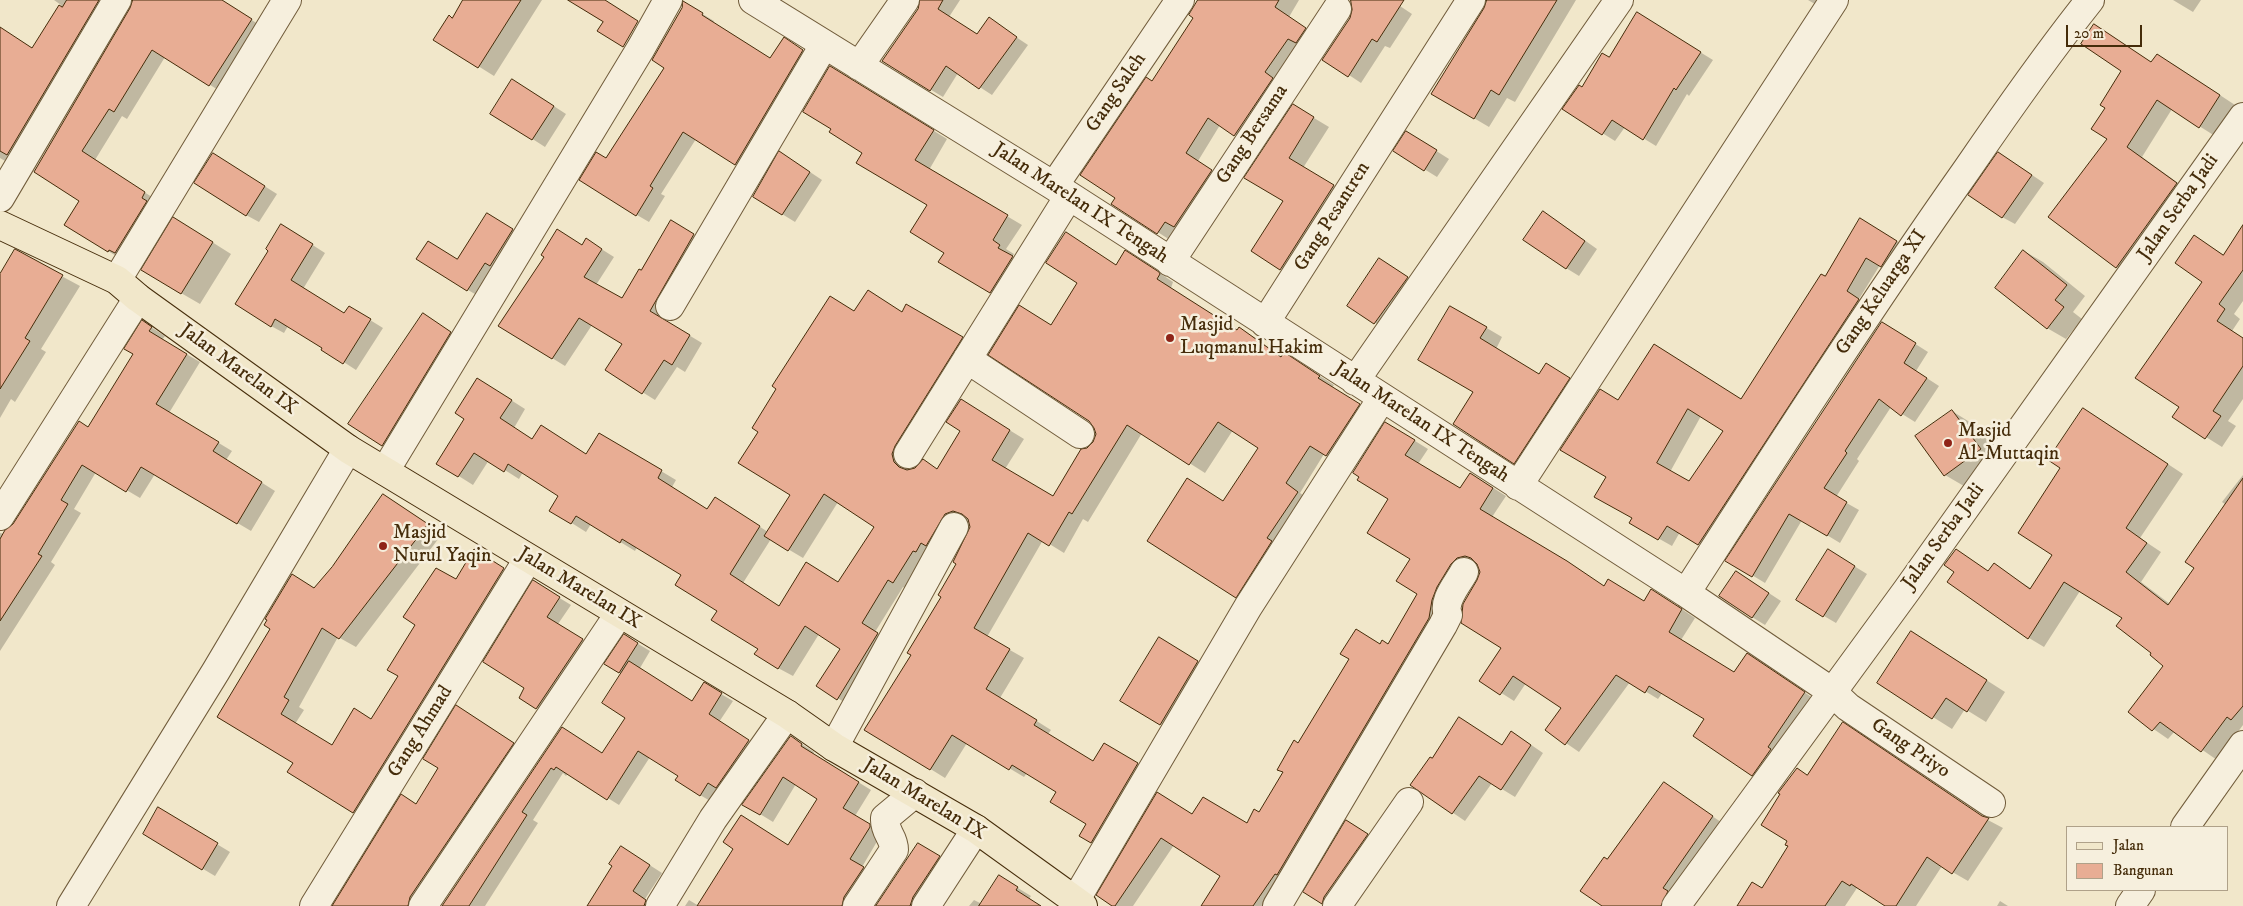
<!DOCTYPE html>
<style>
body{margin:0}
#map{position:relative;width:2243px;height:906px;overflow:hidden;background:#f1e7ca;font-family:"IM FELL DW Pica",serif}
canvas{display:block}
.legend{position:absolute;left:2066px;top:826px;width:162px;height:65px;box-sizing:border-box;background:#f6efdd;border:1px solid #afa189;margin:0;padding:6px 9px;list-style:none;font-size:15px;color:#452c0a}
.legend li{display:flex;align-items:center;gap:10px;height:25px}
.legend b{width:25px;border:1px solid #afa189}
.scale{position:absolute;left:2066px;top:25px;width:76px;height:22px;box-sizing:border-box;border:2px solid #452c0a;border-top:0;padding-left:6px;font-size:15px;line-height:18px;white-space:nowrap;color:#452c0a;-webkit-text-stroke:4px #f6efdd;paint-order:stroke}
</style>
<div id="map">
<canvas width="2243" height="906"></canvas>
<ul class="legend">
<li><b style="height:6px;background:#f1e7ca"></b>Jalan</li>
<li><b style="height:14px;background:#e8ad94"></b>Bangunan</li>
</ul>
<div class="scale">20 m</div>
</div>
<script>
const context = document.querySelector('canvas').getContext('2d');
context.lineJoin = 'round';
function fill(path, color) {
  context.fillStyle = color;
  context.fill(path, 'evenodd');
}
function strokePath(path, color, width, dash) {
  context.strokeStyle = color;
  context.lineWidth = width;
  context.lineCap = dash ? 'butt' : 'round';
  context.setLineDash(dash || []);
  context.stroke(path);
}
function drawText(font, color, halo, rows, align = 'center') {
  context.font = font + ' "IM FELL DW Pica",serif';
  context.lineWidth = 5;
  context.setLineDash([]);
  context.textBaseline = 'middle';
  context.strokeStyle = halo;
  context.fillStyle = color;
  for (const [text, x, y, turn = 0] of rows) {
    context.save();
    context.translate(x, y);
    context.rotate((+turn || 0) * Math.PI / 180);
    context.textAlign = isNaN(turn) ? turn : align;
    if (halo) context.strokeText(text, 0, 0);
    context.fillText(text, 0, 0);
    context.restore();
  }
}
const shadow = new Path2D(`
 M54,0H116L17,168L0,158V28L33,49L61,5Z
 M134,0H221L264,28L223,93L165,57L127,119L122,116L95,160L158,201L121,259L108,251L81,200L35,172L132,8Z
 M465,0H542L494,76L435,39L453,19Z
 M922,0H960L949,17L978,35L989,19L1028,45L992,95L958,73L943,97L883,61L919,10Z
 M1199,0H1299L1289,17L1318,36L1247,142L1220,125L1198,161L1223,178L1170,240L1113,203L1117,197L1152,82L1195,17Z
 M1353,0H1391L1412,14L1390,48L1385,46L1361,83L1349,75Z
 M1490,0H1576L1515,102L1507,98L1489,127L1433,94Z
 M1808,0H1843L1832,14Z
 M2173,0H2201L2193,12Z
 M696,10L714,21L713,23L771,60L796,46L815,58L748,171L696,139L661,194L665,196L649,222L637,215L606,159L665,67Z
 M1649,21L1713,60L1689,96L1687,94L1656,146L1625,127L1615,141L1564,109L1609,59Z
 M639,22L653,31L639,55L625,47Z
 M2094,26L2152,63L2173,64L2235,105L2215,136L2172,109L2142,157L2192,193L2133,276L2117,267L2050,217L2109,139L2107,108L2123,71Z
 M845,76L947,139L929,170L1022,225L1006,249L1014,254L1012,257L1026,266L1005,300L940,261L946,252L928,205L864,153Z
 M526,88L566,114L545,147L492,113Z
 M1294,106L1329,127L1303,168L1349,195L1296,277L1253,251L1285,201Z
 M1419,140L1449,159L1437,177L1395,151Z
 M1999,153L2044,183L2015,224L2002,217Z
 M792,160L822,180L795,222L782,214Z
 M226,162L277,194L259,222L246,215Z
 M1556,220L1597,249L1579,276L1566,268Z
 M1860,220L1910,249L1895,274L1880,265L1859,299L1872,308L1712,551L1680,532L1672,546L1631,523L1634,518L1607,477L1619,402L1742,400L1826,278ZM1701,416L1725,430L1689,483L1670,472Z
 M500,222L525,238L480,297L468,290L458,261Z
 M671,222L706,243L662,319L702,343L685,372L677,367L655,400L607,370L624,344L592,325L565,366L552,358L582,246L587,240L614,257L596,285L622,300L642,272Z
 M2243,227V301L2234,314L2240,319L2232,331L2243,338V399L2228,421L2236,426L2222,447L2174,417L2180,407L2204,282L2194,236L2224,255Z
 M193,230L231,254L200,304L181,293Z
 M294,233L325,253L303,289L345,315H362L383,328L356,370L288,326L284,333L271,326L270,250Z
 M15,251L80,286L41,349L46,352L15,402L11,399L0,418V276Z
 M2024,251L2043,262L2085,296L2073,312L2082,319L2066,339L2047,328Z
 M1380,259L1420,285L1388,331L1349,306Z
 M1140,260L1173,282L1171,288L1238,331L1239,329L1254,337L1282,357L1298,362L1334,385L1332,388L1373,413L1341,464L1324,454L1300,493L1312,501L1251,605L1236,596L1224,502L1260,448L1233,430L1205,473L1142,433L1088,522L1083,519L1064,553L1043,540L987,637L1024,658L1000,698L1051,730L1048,734L1094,763L1104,745L1152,772L1106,851L1080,835L1088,824L1058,792L1027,773L1024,777L967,743L945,778L866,729L913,655L942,597L958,563L971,527L969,519L960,522L908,590L903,587L875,632L892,642L852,707L818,686L842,648L819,634L793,676L778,668L682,575L637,547L635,551L591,524L586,532L551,510L560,495L523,472L519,479L489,460L473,485L438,463L492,388L525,409L514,428L533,440L587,455L599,434L676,480L672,487L708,510L729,507L768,532L792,495L855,313L869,291L903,313L907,306L976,346L907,463L909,470H938L975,409L1024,439L1005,469L1053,498L1094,444L1097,435L1052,326L1117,266ZM838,502L876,526L839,583L780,607L743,583L771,539L803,558Z
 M1451,307L1502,337L1496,349L1540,376L1563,374L1586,388L1531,472L1515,463L1474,392Z
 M423,314L468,343L400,455L383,445Z
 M143,322L165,336L162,340L200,362L169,413L232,451L226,460L275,491L251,531L155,474L140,498L96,472L74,509L81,513L51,562L55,565L0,651V533L4,534L14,525L89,428L135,354Z
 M1895,331L1928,352L1916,371L1939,386L1915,422L1891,407L1857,459L1859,461L1836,497L1859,510L1840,543L1802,520L1765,583L1727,560Z
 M1952,411L1976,426L2005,463L1969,489L1945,475Z
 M2098,418L2183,474L2140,538L2161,552L2141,582L2170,604L2196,568L2226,505L2222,502L2243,475V725L2217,760L2175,731L2168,739L2129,712L2165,666L2124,618L2080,591L2044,647L2029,638L1955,572L1956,550L1989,572L1994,565L2032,589L2054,555Z
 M1399,431L1428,449L1418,464L1461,490L1471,474L1506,496L1492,517L1605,587L1645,602L1665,598L1695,618L1681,640L1735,674L1761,662L1817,701L1766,782L1752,775L1706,718L1663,692L1658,699L1630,682L1579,752L1547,730L1563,708L1526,683L1514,701L1481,680L1503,648L1479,580L1481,572L1478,563L1470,565L1271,906H1202L1222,875L1174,845L1133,906H1114L1158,793L1193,815L1247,824L1259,814L1299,744L1381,645H1388L1419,594L1412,559L1389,499Z
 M384,495L442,534L356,647L338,637L299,707L304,710L295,724L333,746L372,720L399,676L417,624L456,581L474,551L519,578L369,821L354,812L294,763L219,717L333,567Z
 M1841,558L1867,574L1836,623L1824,616Z
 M1749,580L1781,601L1765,625L1752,617Z
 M545,589L571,605L558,624L594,647L549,715L520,697L526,688Z
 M625,636L650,651L640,668L693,702L704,684L733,701L719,722L760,748L712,802L700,795L680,776L650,757L619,805L568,773L566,776L563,773L533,820L538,823L485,906H443L562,729L603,754L626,717L622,674L606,664Z
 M1930,644L2005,692L1986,722L1965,709L1952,729L1879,683Z
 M1178,650L1216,673L1180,735L1122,701Z
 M468,713L525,750L421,906H334L417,805Z
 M1858,732L1986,819L2003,828L1968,881L1942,866L1916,906H1888L1857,888L1845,906H1738L1762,889L1790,846L1797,769L1808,776Z
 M791,737L814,752L813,754L871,790L855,816L882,833L862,867L876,876L852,906H685L689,900L699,906L788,846L819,798L796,784L773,822L760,814Z
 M1524,740L1543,753L1515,797L1492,783L1465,821L1412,785L1503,746Z
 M1664,784L1727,826L1679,906H1604L1608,861Z
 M159,809L230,852L215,876L144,834Z
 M1365,832L1386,846L1328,906L1305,892Z
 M930,852L951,865L925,906H877Z
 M634,855L662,873L645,899L655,906H597Z
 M1013,885L1031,896L1029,899L1040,906H969L974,900L982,904Z
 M2000,901L2008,906H1997Z`);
const building = new Path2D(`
 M67,0H99L7,155L0,151V27L32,48L59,5L62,7Z
 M133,0H222L252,19L209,86L152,50L114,112L109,109L82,151L145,192L142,198L147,201L115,253L109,250L108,252L64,225L79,201L34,172L130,8Z
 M463,0H521L478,68L433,40L449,15L452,18Z
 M568,0H605L638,21L623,47L597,31L603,22Z
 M920,0H943L938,9L977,34L989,17L1017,37L979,89L946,66L930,91L882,61L918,9Z
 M1198,0H1279L1275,7L1306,28L1296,43L1288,39L1265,72L1273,78L1234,136L1208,118L1186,153L1212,170L1174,227L1165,222L1157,234L1111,204L1115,198L1080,175L1146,77L1152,81L1193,18L1189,15Z
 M1351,0H1404L1377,42L1372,39L1348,77L1322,60L1350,18L1352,10Z
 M1487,0H1557L1499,95L1491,90L1474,119L1431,94L1484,8Z
 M683,1L703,13L702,15L770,58L784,37L803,50L735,165L683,132L650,186L653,188L636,216L579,180L596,152L606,158L664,68L652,60L682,8Z
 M1637,12L1701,52L1676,90L1674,88L1643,140L1612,120L1602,135L1562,109L1579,85L1582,87L1602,53L1609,57Z
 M2094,24L2151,62L2157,54L2220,95L2199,128L2157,100L2127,147L2177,183L2116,268L2048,217L2107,139L2091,129L2105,108L2100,105L2121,71L2081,44Z
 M830,66L934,130L915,160L1008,215L993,240L1000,245L998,248L1013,256L990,293L938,262L944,253L910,232L927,205L856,163L862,153L829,132L831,129L803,112Z
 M512,79L554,106L532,140L490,114Z
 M1293,104L1314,117L1289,158L1334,185L1280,270L1251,251L1283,201L1244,178Z
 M1406,131L1437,150L1424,171L1393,151Z
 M779,151L810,172L782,215L753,197Z
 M1998,152L2032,175L2002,218L1968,195Z
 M213,153L265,186L246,216L194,183Z
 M1543,211L1585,241L1566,269L1523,240Z
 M487,213L513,229L490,266L485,263L467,291L416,259L428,241L457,259Z
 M173,217L213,242L181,294L141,270Z
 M1860,218L1897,241L1881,267L1866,258L1847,291L1859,299L1698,545L1667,526L1658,540L1629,523L1632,518L1594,497L1606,477L1560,450L1600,389L1618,400L1654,344L1741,399L1821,274L1825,276ZM1688,409L1723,431L1689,481L1657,463Z
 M671,220L694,234L650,311L690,335L672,365L664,360L642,394L605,370L622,344L579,318L552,359L498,326L544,257L541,255L557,229L582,245L586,238L602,249L584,277L622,298L639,269L641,270Z
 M281,224L313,244L291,280L344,313L349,306L371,319L343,364L321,350L322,348L275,319L271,327L235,304L268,251L266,249Z
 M2243,225V270L2219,304L2225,309L2217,321L2243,338V366L2213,411L2221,416L2205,439L2172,417L2179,407L2135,378L2202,282L2175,263L2194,235L2223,255Z
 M1066,232L1116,265L1125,250L1159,272L1160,274L1157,279L1237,330L1239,327L1281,357L1284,352L1320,376L1318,378L1360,404L1326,456L1310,446L1286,483L1298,492L1267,538L1272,541L1236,598L1147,541L1187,478L1223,501L1258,448L1218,422L1189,465L1127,425L1072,514L1069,512L1049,546L1028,533L974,628L1010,649L986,689L1037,720L1034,725L1093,761L1104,743L1138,763L1091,843L1079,836L1086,824L1050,802L1056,792L1012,765L1009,770L952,735L930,770L864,730L911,655L907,653L941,597L938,595L956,564L953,562L970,527L968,519L962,514L953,511L945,514L926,546L921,543L916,552L913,551L893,583L888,580L862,623L878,633L837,700L816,686L840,649L805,626L778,669L754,654L758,649L711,620L717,611L675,585L681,575L622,539L620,543L576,516L571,524L549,511L558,496L508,464L504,472L474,453L458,477L436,464L464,419L455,413L477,378L512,400L500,418L532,439L541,425L586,454L599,433L662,470L658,478L707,509L715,497L760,526L730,574L779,606L806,562L838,582L874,527L824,494L788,551L764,536L790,495L738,463L758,432L752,428L776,389L772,386L830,296L854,311L868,290L902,312L906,304L963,337L895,446L892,454L894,462L899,467L907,470L915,468L923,459L937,469L960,431L946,422L961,399L1010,430L992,460L1053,496L1081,449L1087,448L1093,442L1096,434L1094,428L1089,421L988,355L1019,305L1051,325L1077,283L1046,263Z
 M15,249L63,275L25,338L30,341L0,389V274Z
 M2023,250L2067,285L2055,300L2064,307L2047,329L1995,288Z
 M1379,258L1408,277L1374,324L1347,306Z
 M1450,306L1487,327L1480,338L1539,374L1546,363L1570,378L1514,464L1453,424L1473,392L1418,360Z
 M423,313L451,332L382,446L348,424Z
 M142,320L152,327L149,331L187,354L156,404L219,442L213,451L262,482L237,524L141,467L126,492L82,465L61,500L68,504L38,554L42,556L0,621V539L5,530L13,524L79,421L88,427L133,354L124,349Z
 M1882,322L1916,343L1904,363L1927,378L1901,416L1879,399L1845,451L1847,453L1824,488L1847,502L1827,536L1789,514L1752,577L1725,561Z
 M2083,408L2168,464L2126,528L2147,543L2126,572L2168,605L2194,568L2185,562L2243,478V706L2231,720L2227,717L2201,752L2160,722L2152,731L2128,712L2163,666L2150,655L2151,653L2116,626L2122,618L2064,582L2028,639L1947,582L1954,572L1944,565L1956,549L1988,571L1994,563L2030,589L2052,555L2018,533L2060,468L2048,460Z
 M1952,410L1981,449L1944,476L1915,436Z
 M1385,422L1415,440L1405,455L1460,488L1470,473L1493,488L1480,509L1567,561L1604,586L1608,579L1644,601L1651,589L1682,609L1669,632L1734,672L1747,653L1805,692L1768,747L1771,749L1752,776L1693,736L1704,719L1649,686L1645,693L1616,675L1565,745L1545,730L1561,708L1513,676L1500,695L1479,681L1501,648L1461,623L1463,604L1477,580L1480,572L1477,564L1471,558L1465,556L1457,558L1451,564L1437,587L1432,600L1429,618L1277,875L1275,874L1253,906H1201L1220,876L1161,838L1115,906H1112L1096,895L1157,792L1192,814L1203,797L1247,823L1254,809L1259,812L1283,772L1277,770L1294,740L1298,743L1349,659L1340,654L1356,629L1380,644L1382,640L1388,644L1417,594L1396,581L1410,559L1367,533L1388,499L1357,480L1359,477L1353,473Z
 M383,494L428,524L339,639L322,628L284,697L289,700L281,714L332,745L354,708L371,719L398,676L387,670L415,625L403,617L436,568L456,579L474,549L504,568L353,813L287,772L293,763L217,717L270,629L264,625L267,620L265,619L292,574L314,588L332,567Z
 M1828,549L1855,566L1823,617L1796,600Z
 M1736,571L1769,593L1752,618L1719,596Z
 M533,580L560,597L547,617L583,639L536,709L519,698L524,688L483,662Z
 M1911,631L1987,680L1967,712L1946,698L1932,719L1877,683Z
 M624,634L638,643L619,673L604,664Z
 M1159,637L1198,661L1160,725L1120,701Z
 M629,661L692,701L704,682L722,693L709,714L749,740L716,788L708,783L700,796L675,780L678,776L638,751L607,800L556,767L554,770L551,768L522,812L527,815L469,906H442L562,727L602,753L625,718L602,703Z
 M456,705L514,743L410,897L408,906H332L401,794L416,804L438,768L423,759Z
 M1459,717L1502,745L1511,731L1531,745L1501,790L1479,776L1452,814L1410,785L1430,757L1432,758Z
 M1843,722L1982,816L1989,818L1952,874L1927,857L1896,906H1885L1851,884L1850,886L1842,881L1825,906H1737L1752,882L1762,888L1788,846L1785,845L1787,841L1761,825L1780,794L1778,793L1797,768L1807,775Z
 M791,736L802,744L801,746L859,782L843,808L870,824V827L850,859L864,867L844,897L842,906H697L733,849L723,842L741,815L788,845L817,799L783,777L760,815L742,805Z
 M1664,782L1713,816L1663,888L1668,891L1661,906H1602L1580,891L1604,857L1607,859Z
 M158,807L218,843L202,870L143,834Z
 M1346,820L1368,834L1324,897L1322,904L1303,892Z
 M918,843L940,856L913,897L910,906H876Z
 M621,846L650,865L633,891L646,900L644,906H587L612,866L609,864Z
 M999,875L1018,887L1016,890L1041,906H979Z`);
const minor = new Path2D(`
 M753,0L1054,186L1686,593L1831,691L1848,707L1991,803
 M859,66L905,0
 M1054,186L1180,0
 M0,198L117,0
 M1170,262L1337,9
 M117,280L287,0
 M670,306L824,45
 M1265,323L1471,0
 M967,359L1080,434
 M1355,381L1619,0
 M908,454L1069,196
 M385,471L641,48L668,0
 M1518,486L1834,0
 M0,516L138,298
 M1686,593C1778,450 1870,307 1968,168C2007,111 2047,54 2090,0
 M834,747L954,527
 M2185,827L2243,745
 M1075,901L1248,607L1382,398
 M71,906L216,671L348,449
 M314,906L528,559
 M423,906L619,614
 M660,906L713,819L787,714
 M857,906L894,850C894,836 884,833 885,818L915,793
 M926,906L976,829
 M1277,906L1443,625L1448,615C1442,601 1457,585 1464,572
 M1337,906L1409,802
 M1676,906L1907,590L2243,117
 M2130,906L2141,890`);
const major = new Path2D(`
 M0,225L117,280L138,298L348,449L787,714L834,747L976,829L1083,906`);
const markers = [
 [1170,338,5,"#8f2418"],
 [1948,443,5,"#8f2418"],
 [383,546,5,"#8f2418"]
];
const streetNames = [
 ["Gang Saleh",1117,93,-56],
 ["Gang Bersama",1253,135,-57],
 ["Jalan Marelan IX Tengah",1080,204,33],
 ["Jalan Serba Jadi",2179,208,-55],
 ["Gang Pesantren",1333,217,-58],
 ["Gang Keluarga XI",1882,293,-56],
 ["Jalan Marelan IX",238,370,36],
 ["Jalan Marelan IX Tengah",1421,423,33],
 ["Jalan Serba Jadi",1944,537,-54],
 ["Jalan Marelan IX",579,589,31],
 ["Gang Ahmad",421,732,-58],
 ["Gang Priyo",1910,749,34],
 ["Jalan Marelan IX",924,800,31]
];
const poiNames = [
 ["Masjid",1180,326],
 ["Luqmanul Hakim",1180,349],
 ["Masjid",1958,432],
 ["Al-Muttaqin",1958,455],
 ["Masjid",393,534],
 ["Nurul Yaqin",393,557]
];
fill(shadow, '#0003');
fill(building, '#e8ad94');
strokePath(building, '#452c0a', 1);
strokePath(minor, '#705b3a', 30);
strokePath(major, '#452c0a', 30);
strokePath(minor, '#f6efdd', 28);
strokePath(major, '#f1e7ca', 28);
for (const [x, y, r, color] of markers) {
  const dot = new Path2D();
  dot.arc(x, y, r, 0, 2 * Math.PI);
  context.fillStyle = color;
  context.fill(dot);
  strokePath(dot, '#f6efdd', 2);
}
drawText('20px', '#452c0a', '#f6efdd', streetNames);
drawText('20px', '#452c0a', '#f6efdd', poiNames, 'left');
</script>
